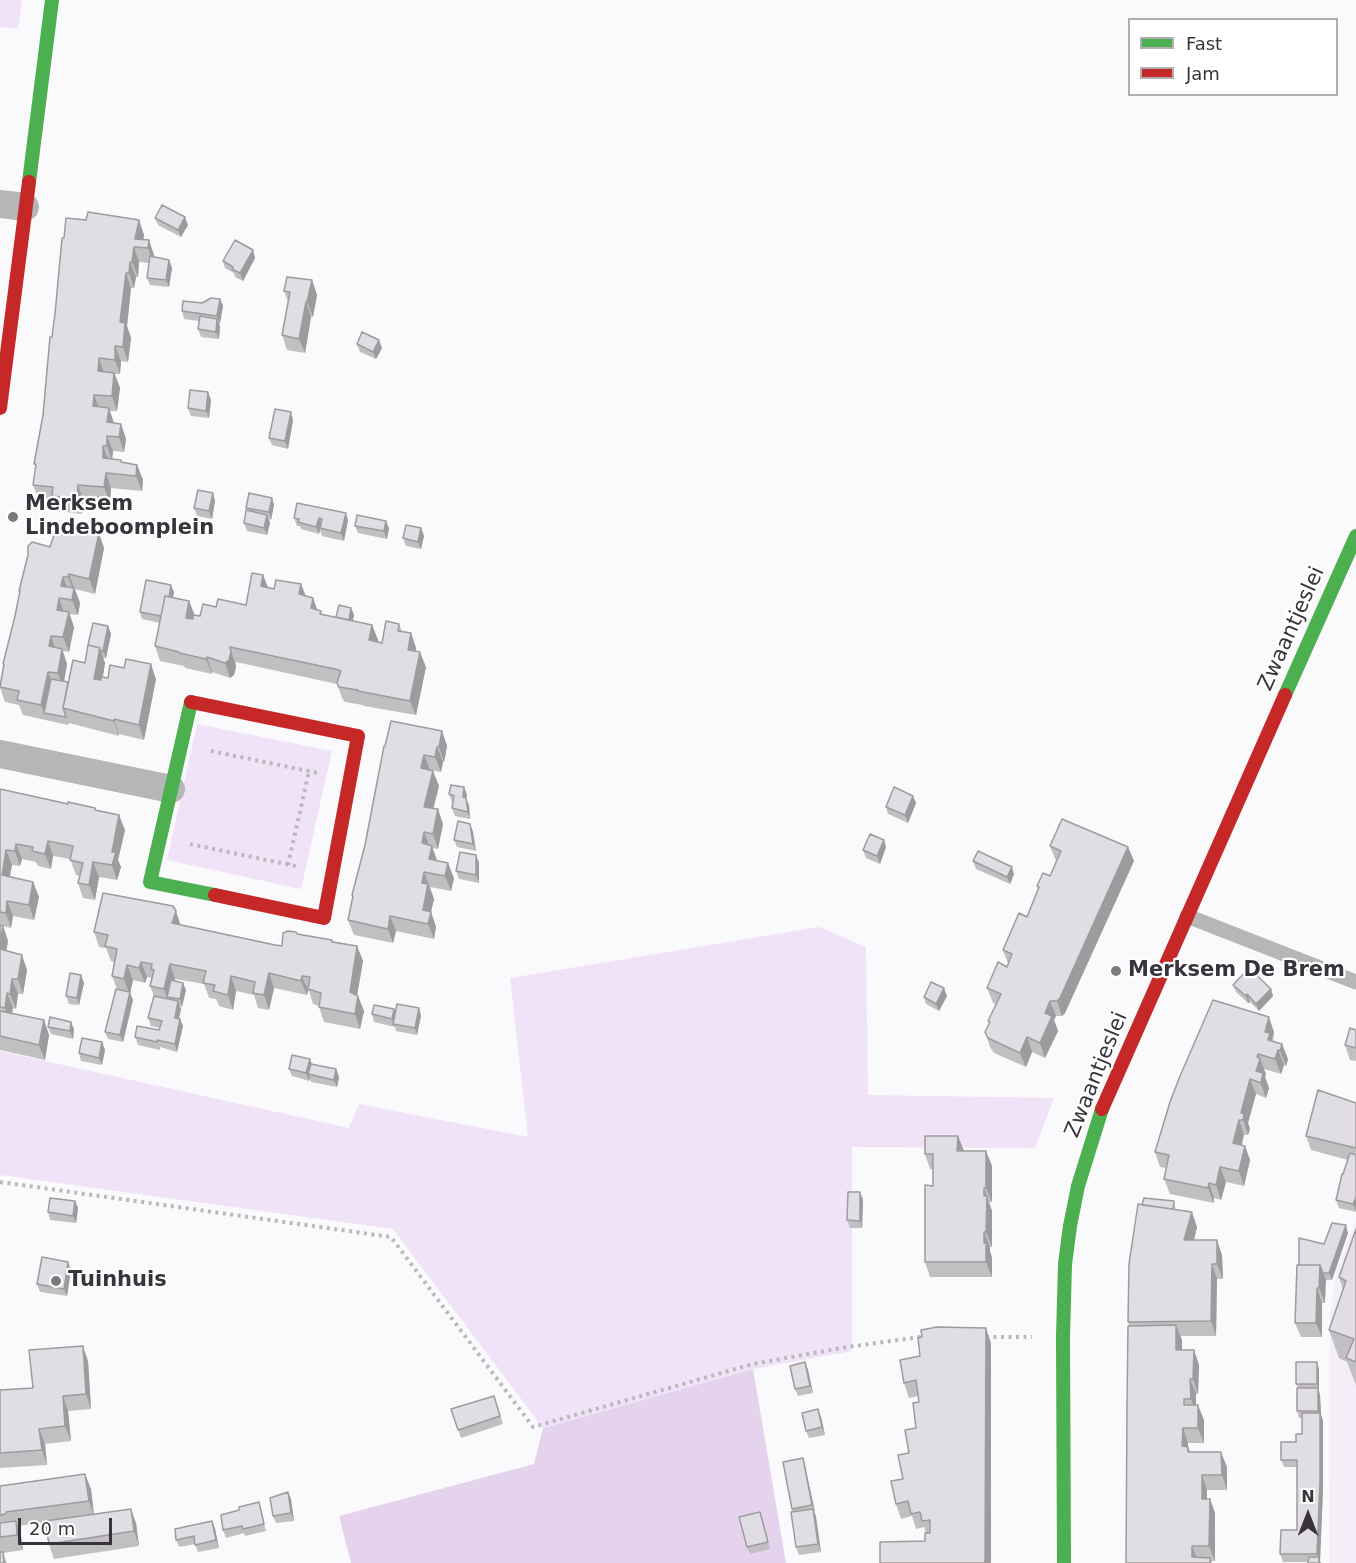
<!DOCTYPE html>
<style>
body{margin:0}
#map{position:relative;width:1356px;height:1563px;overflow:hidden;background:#faf9fb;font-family:"DejaVu Sans",sans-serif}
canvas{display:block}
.legend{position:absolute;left:1128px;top:18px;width:210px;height:78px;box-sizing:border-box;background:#fff;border:2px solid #b0aeb1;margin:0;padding:8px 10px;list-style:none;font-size:18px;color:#39343c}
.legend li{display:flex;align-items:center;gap:12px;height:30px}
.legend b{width:30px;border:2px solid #b0aeb1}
.north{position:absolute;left:1278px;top:1485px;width:60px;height:60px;-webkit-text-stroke:4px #fff;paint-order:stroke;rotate:0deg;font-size:16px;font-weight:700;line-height:24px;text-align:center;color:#39343c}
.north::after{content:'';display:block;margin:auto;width:21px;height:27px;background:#39343c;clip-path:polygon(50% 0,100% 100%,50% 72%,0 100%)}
.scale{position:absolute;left:18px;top:1518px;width:94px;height:27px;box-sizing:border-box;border:3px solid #39343c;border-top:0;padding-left:8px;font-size:18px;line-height:21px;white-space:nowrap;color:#39343c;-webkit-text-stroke:4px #fff;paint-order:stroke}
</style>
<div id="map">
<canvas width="1356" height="1563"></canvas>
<ul class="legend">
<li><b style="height:8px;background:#4caf50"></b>Fast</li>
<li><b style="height:8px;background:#c62828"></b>Jam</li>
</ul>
<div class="north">N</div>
<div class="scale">20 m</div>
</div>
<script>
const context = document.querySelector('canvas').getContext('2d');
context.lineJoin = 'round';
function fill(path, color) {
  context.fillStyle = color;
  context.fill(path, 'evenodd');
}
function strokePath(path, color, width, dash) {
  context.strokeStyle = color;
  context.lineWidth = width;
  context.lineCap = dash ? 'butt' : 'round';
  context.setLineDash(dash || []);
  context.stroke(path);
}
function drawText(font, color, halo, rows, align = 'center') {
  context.font = font + ' "DejaVu Sans",sans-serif';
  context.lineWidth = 4.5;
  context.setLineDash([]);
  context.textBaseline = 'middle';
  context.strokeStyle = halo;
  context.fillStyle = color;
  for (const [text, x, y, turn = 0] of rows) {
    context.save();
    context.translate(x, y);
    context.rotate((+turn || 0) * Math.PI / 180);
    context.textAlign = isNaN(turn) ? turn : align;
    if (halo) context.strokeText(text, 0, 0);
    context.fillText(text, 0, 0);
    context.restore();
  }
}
const built = new Path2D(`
 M1356,1219V1563H1329L1330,1315L1337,1270Z`);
const green = new Path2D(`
 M0,0H22L18,29L0,27Z
 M197,724L332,751L301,889L167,860Z
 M819,927L866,947L868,1095L1054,1098L1035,1148L852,1147V1351L753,1369L543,1428L393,1229L0,1175V1051L349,1128L359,1104L528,1137L510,978Z`);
const forest = new Path2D(`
 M753,1369L786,1563H351L339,1516L534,1464L543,1428Z`);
const path = new Path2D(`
 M211,751L318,773
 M190,844L300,867
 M288,865L309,771
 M0,1182L391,1237L533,1427L753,1364L847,1347L921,1337
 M986,1337H1032`);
const lane = new Path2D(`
 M1187,916L1356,982`);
const street = new Path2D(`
 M0,204L25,207
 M0,754L171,789`);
const fast = new Path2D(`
 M29,182L52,0
 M1285,695L1356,536
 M191,702L150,882L215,895
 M1064,1563L1063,1337L1065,1264L1070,1226L1078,1186L1102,1109`);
const jam = new Path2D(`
 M0,408L29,182
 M191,702L358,736L324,918L215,895
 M1102,1109L1285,695`);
const wall = new Path2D(`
 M155,218L188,225L181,237L158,225Z
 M86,220H139L144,235L143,240L154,255V257L169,260L172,268L169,287L150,285L147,278L149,263L139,262L138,277H136L134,288H131L127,326L131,338L128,362L121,361L120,374H115L120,388L117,411H109L114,423L121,424L126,439L124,452L113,451L112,459L122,463L137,465L143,480L142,491L111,488L110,502L83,499L82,514L58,511L54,502L39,500L33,485L36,466L34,464L43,415L64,238Z
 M253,250L255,258L243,281L235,277L234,273L225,268L223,261Z
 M312,280L317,295L313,317H311L305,353L287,350L282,335L288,302L284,291Z
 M220,299L223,306L219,324L220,326L219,339L201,337L198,329L199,321L184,319L182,311L202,303Z
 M357,344L382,348L376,359L360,352Z
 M211,400L209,418L191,416L188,408Z
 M293,420L288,449L272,445L269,438Z
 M213,493L215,501L212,519L197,516L194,508Z
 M272,498L274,505L271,520L269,519L270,523L267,535L247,531L244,523L248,511L246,508Z
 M297,503L348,520L344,541L322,536L320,530L319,534L301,529L300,526H297L294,518Z
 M355,526L389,528L387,539L358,533Z
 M421,528L424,536L421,549L406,546L403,538Z
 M50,547L104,548L95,594L75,589L80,603L78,615L69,614L74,627L69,652L63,651L67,664L64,681L68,682L85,663L108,626L111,634L106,658H103L105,663L103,677L156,679L144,740L119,734V736L69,723L68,725L23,715L19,705L5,702L0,688L4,667L3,664L15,616L20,594L19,591Z
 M263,575L268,588L313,598L317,610L321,611L322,615L336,617L351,608L354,615L353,621L372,625L378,640L377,642L382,643L399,624L402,631L411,633L416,648V651L426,667L416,715L364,706L363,705L345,702L342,698L337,684L236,662V667L234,675L230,678L212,672V674L185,668L184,666L160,661L155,646L160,623L142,619L140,612L174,592L173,598L189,601L195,616H200L216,607L246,605Z
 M442,731L447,746L444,762H443L441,772L431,770L433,771L439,786L433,808L443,824L438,849L432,848L437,861L454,878L451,891L430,887L434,899L431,912L436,927L434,939L396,931L393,943L354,935L348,920L353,897L352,895L365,845L384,746Z
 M464,787L467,795L466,799L469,805L470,819L455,816L452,808L453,802H452L449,794Z
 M0,789L68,804L95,808L96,810L125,830L118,860L121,867L117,880L99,877L95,900L83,898L78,883L80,876L76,875L70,859L53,856L51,869L38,866L36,862L22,859L20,866L12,865L10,877L33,882L39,897L34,920L13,916L11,928L3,926L8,941L6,951L27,970L23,994H18L16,1009L13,1008L12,1014L44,1020L49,1035L45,1060L0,1050Z
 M913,796L916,803L908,823L888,814L886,807Z
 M470,824L473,832L476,851L457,847L454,840Z
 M884,840L886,847L880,864L866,858L863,850Z
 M1050,846L1128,847L1134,861L1065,1013L1062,1016H1056L1054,1020L1058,1031L1045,1058L1032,1052L1026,1067L994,1053L990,1047L985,1032L989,1023L988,1021L996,1004L993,1003L987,988L1007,967L1008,964L1003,950L1027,917L1038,889L1037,886L1050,876L1056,861Z
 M476,855L479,863V883L459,879L456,871Z
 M973,861L1014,874L1010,884L976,869Z
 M181,925L282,946L297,934L357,946L363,961L357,996H358L364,1011L360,1029L324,1022L319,1007V1006L313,1004L309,991H308L307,995L274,988L269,1010L258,1008L254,995L236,991L233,1010L219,1006L216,999L209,998L204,984L175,979V981L186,990L182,1007L180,1006L181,1009L179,1019L183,1026L177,1052L160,1047V1050L138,1045L135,1037L159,1030L160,1028L151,1026L148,1018L154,996L150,986L152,978L147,977L145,983L133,980L130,993L133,1000L123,1042L108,1039L105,1032L117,989L112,976L114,962L111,961L106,948L99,947L94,932Z
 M84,983L79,1005L69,1004L66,996Z
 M1233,985L1271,989L1273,996L1259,1011L1250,1002L1248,1003L1236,992Z
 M947,996L939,1011L926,1004L924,997Z
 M419,1008L421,1016L417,1035L396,1031L395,1027L374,1022L372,1014L396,1013Z
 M48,1027L74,1029L73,1039L51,1034Z
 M1356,1030V1061L1350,1060L1345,1045Z
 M1274,1032L1273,1041L1288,1059L1286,1066L1284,1065L1281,1074L1264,1069L1266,1074L1265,1077L1269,1088L1266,1098L1256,1094L1248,1123L1250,1129L1248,1135H1244L1242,1145L1245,1146L1250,1160L1244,1186L1226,1182L1221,1200L1214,1198V1203L1170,1194L1164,1179L1166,1168L1160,1167L1155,1152Z
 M102,1042L105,1050L102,1065L81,1061L79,1053Z
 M311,1064L336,1069L339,1077L337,1087L311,1082L310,1078L309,1081L292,1076L289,1069Z
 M1356,1103V1212L1339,1208L1336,1200L1348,1160L1311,1150L1306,1136Z
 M958,1136L963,1151H986L992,1166V1202H989L992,1211V1247H990V1251L992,1258V1277H930L925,1262L933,1186V1169H930L925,1154Z
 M860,1192L863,1200L862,1228H850L847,1220Z
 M75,1201L78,1208L76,1223L50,1220L48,1212Z
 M1174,1201L1176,1210L1197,1227L1194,1240L1222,1255L1223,1279H1217L1216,1336H1180L1182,1340V1350H1194L1199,1365L1198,1394H1196V1405L1204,1420V1443H1188V1447L1190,1452L1227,1467V1490H1207V1499H1210L1215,1513V1561H1212V1563H1126L1129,1326L1128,1322L1142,1205Z
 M1356,1229V1385L1347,1362L1339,1358L1329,1330L1343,1290L1339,1277Z
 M1348,1233L1332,1280H1325V1303H1322V1337H1301L1295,1323L1299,1265L1324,1244Z
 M71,1270L67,1296L40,1292L37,1284Z
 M991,1343V1563L925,1541L926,1533L924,1527L916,1529L912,1516L901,1519L896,1504L903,1479L916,1428L919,1402L918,1396L909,1398L904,1383Z
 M88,1361L91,1409L68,1411L71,1441L45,1444L47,1465L0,1468V1390L33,1388Z
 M805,1362L808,1370L813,1393L798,1396L795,1389Z
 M1317,1362L1319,1370V1391L1320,1395L1321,1415L1323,1421V1489L1320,1561L1308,1562H1283L1280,1554L1297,1530V1467H1284L1281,1460L1302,1434V1418H1299L1297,1411L1298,1388L1296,1384Z
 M494,1396L503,1424L461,1438L451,1409Z
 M821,1417L825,1435L809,1438L806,1431Z
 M803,1458L805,1466L815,1512L814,1513L821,1552L799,1555L796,1547L792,1509Z
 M0,1486L91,1489L94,1514L136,1523L139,1546L54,1559L49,1544L46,1522L18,1526L21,1536L23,1550L3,1553L7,1563H0Z
 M288,1492L291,1499L294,1521L276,1523L273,1516Z
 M259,1502L266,1531L245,1536L244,1533L226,1538L223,1530L239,1510Z
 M762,1520L770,1549L750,1554L747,1547Z
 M212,1521L215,1529L219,1548L198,1552L195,1544L179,1547L176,1540Z`);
const shadedWall = new Path2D(`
 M185,217L188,225L181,237L178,230Z
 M139,220L144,235L142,248L135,239Z
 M149,240L154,255L153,263L148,248Z
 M134,247L139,262L138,277L132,262Z
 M253,250L255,258L243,281L240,273Z
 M169,260L172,268L169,287L166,280Z
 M130,262L136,277L134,288L129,273Z
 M126,273L131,288L127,326L131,338L128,362L123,347L120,322Z
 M312,280L317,295L313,317L307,302Z
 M220,299L223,306L220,324L217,316Z
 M306,302L311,317L305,353L299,339Z
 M217,319L220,326L219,339L216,332Z
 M379,340L382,348L376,359L373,352Z
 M115,346L121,361L120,374L115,360Z
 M99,358L104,373L98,371Z
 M114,373L120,388L117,411L112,396Z
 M208,392L211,400L209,418L206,411Z
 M94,395L100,410L93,406Z
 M109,408L114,423L107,422Z
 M291,412L293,420L288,449L285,441Z
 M121,424L126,439L124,452L119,437Z
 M107,436L113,451L112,461L107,446Z
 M103,446L109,461L103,458Z
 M137,465L143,480L142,491L136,476Z
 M106,473L111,488L110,502L104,487Z
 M78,485L83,499L82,514L77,499Z
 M213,493L215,501L212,519L209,511Z
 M272,498L274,505L271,520L269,512Z
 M346,513L348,520L344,541L341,533Z
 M267,515L270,523L267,535L264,528Z
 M319,518L322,526L320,528V530L319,534L316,527Z
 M386,521L389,528L387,539L384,531Z
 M421,528L424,536L421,549L418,542Z
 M99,533L104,548L95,594L89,579Z
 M69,574L80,603L78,615L72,600L74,592L68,577Z
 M263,575L269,590L261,586Z
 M63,577L69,591L61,586Z
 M301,584L307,599L299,594Z
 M171,585L174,592L167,625L165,617Z
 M59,598L64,613L57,610Z
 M313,598L318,612L311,608Z
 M189,601L195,616L192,633L186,618Z
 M351,608L354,615L350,632L348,625Z
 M69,612L74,627L69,652L63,637Z
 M372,625L378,640L375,654L369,640Z
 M108,626L111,634L106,658L103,651Z
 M411,633L416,648L413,664L408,650Z
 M51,636L56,651L49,646Z
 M230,647L236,667L234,675L230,678L225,663Z
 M100,648L105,663L100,694L94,679Z
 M62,649L67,664L63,688L58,673Z
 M420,652L426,667L416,715L410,701Z
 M207,657L212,672V674L206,659Z
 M151,664L156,679L144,740L139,725Z
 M48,672L54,687L44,713L47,720L41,705Z
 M114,719L119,734V736L114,721Z
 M442,731L447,746L444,762L439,747Z
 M437,747L443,762L441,772L435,757Z
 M424,755L430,770L421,768Z
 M433,771L439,786L430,822L424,807Z
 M464,787L467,795L466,799L469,805L470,819L463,797Z
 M913,796L916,803L908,823L905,815Z
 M438,809L443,824L438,849L433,834Z
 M119,815L125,830L118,860L121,867L117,880L112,865V852Z
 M470,824L473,832L476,851L473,844Z
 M424,832L430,847L422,843Z
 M884,840L886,847L880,864L877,856Z
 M48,841L53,856L51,869L45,854Z
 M16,844L22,859L20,866L15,851Z
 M432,846L437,860L429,859Z
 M1128,847L1134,861L1065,1013L1062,1016L1057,1001Z
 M6,850L12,865L7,890L2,875Z
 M476,855L479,863V883L476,875Z
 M93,862L99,877L95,900L89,885Z
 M448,863L454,878L451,891L445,876Z
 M1012,867L1014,874L1010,884L1007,877Z
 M424,872L434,899L431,912L436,927L434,939L423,910L422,883Z
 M33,882L39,897L34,920L29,905Z
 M7,901L13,916L11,928L6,913Z
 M176,911L181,926L172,923Z
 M390,916L396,931L393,943L388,929Z
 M3,926L8,941L4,964L0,952V942Z
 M357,946L363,961L355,1007L350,992Z
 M22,955L27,970L23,994L18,979Z
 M141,962L147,977L145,983L139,968Z
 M170,964L175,979L171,998L167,997L164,989Z
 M127,965L133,980L130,993L133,1000L123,1042L120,1035L129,993L124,979Z
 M269,973L274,988L269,1010L264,995Z
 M81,975L84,983L79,1005L77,998Z
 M231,976L236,991L233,1010L228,995Z
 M302,976L308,991L307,995L301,981Z
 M12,979L18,994L16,1009L10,994Z
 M183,983L186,990L182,1007L180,999Z
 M944,988L947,996L939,1011L936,1004Z
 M1271,989L1273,996L1259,1011L1256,1004Z
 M7,993L13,1008L10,1023L5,1008Z
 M1247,994L1250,1002L1248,1003L1246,996Z
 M358,996L364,1011L360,1029L355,1014Z
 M178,1001L181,1009L177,1025L175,1018Z
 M1050,1001L1056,1016L1054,1020L1058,1031L1045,1058L1040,1043L1045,1013Z
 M419,1008L421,1016L417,1035L415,1028Z
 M394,1009L397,1017L393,1024L395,1027L392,1019Z
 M1269,1017L1274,1032L1272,1040L1275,1048L1273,1055L1265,1032Z
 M180,1019L183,1026L177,1052L175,1044Z
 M44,1020L49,1035L45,1060L39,1045Z
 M71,1022L74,1029L73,1039L70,1031Z
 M1027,1037L1032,1052L1026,1067L1020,1053Z
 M102,1042L105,1050L102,1065L99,1058Z
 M1282,1044L1288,1059L1286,1066L1280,1051Z
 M1278,1050L1284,1065L1281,1074L1275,1059Z
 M1258,1054L1266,1074L1265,1077L1269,1088L1266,1098L1256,1071L1257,1057Z
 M310,1059L313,1067L308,1074L310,1078L309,1081L306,1073Z
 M336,1069L339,1077L337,1087L334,1080Z
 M1250,1079L1256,1094L1248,1123L1250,1129L1248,1135L1241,1113Z
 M1239,1120L1244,1135L1238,1158L1233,1143Z
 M958,1136L964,1151H957Z
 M1245,1146L1250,1160L1244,1186L1239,1171Z
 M986,1151L992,1166V1202L986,1188Z
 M1220,1167L1226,1182L1221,1200L1216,1185Z
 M1209,1183L1214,1198V1203L1208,1188Z
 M984,1188L992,1211V1247L986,1232Z
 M860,1192L863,1200L862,1228L860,1221Z
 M1356,1197V1211L1353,1204Z
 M75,1201L78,1208L76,1223L73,1216Z
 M1192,1212L1197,1227L1190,1255L1184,1240Z
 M1346,1225L1348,1233L1332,1280L1329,1273Z
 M984,1232L990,1247V1251L992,1258V1277L986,1262L984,1243Z
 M1217,1240L1222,1255L1223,1279L1217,1264Z
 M68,1262L71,1270L67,1296L64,1289Z
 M1212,1264L1217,1279L1216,1336L1211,1321Z
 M1320,1265L1326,1280L1325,1303L1319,1288Z
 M1317,1288L1322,1303V1337L1316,1323Z
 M1176,1325L1182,1340V1365L1176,1350Z
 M986,1328L991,1343V1563H985Z
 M83,1346L88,1361L91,1409L86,1394Z
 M1194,1350L1199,1365L1198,1394L1193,1379Z
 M805,1362L808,1370L813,1393L810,1386Z
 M1317,1362L1319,1370V1391L1317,1384Z
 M1190,1379L1196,1394V1414L1191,1399Z
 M1318,1388L1320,1395L1321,1415L1323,1421V1489L1320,1561L1321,1563H1319V1559L1317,1554L1320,1416L1318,1411Z
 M63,1396L68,1411L71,1441L65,1426Z
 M1198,1405L1204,1420V1443L1198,1428Z
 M818,1409L821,1417L825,1435L822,1427Z
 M1183,1428L1188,1443V1447L1194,1461L1182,1446Z
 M39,1429L45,1444L47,1465L42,1450Z
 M1221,1452L1227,1467V1490L1222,1475Z
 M803,1458L805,1466L815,1512L812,1505Z
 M85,1474L91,1489L94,1516L89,1501Z
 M1202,1475L1207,1490V1513L1202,1499Z
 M288,1492L291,1499L294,1521L291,1513Z
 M1210,1499L1215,1513V1561L1209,1546Z
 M131,1509L136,1523L139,1546L134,1531Z
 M813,1509L816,1516L821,1552L818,1544Z
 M16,1521L21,1536L23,1550L17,1535Z
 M212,1521L215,1529L219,1548L216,1540Z
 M1192,1546L1198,1561L1192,1557Z`);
const building = new Path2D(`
 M162,205L185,217L178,230L155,218Z
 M88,212L139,220L135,239L149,240L148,248L134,247L132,262H130L129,273H126L120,322L125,323L123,347L115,346V360L99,358L98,371L114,373L112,396L94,395L93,406L109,408L107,422L121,424L119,437L107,436V446H103V458L121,460V462L137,465L136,476L106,473L104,487L78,485L77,499L52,496L53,487L33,485L36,464H34L43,415L50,337H52L55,314L62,238H64L66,218L86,220Z
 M235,240L253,250L240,273L232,269L233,267L223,261Z
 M150,256L169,260L166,280L147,278Z
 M287,277L312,280L307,302H306L299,339L282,335L290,292L284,291Z
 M211,298L220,299L217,316L182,311L183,301L202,303Z
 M200,316L217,319L216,332L198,329Z
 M362,332L379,340L373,352L357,344Z
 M190,390L208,392L206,411L188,408Z
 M275,409L291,412L285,441L269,438Z
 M198,490L213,493L209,511L194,508Z
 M249,493L272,498L269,512L246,508Z
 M297,503L346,513L341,533L320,528L322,519L319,518L316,527L298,522L299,519L294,518Z
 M246,510L267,515L264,528L244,523Z
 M357,515L386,521L384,531L355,526Z
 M58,523L99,533L89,579L69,574L68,577H63L61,586L74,588L72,600L59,598L57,610L69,612L63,637L51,636L49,646L62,649L58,673L48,672L41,705L17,700L19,691L0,687L4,664H3L15,616L20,591H19L28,555V546L32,542L50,547Z
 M406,525L421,528L418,542L403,538Z
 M252,573L263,575L261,586L274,589L276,580L301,584L299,594L313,598L311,608L321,611L320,614L372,625L369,640L382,643L386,621L399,624L398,631L411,633L408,650L420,652L410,701L358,691V690L339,687L337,683L341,671L335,669L230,647L231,652L229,660L225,663L207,657L206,659L179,653V652L155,646L165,596L189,601L186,618L193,619V615L200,616L203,604L216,607L218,599L246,605Z
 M146,580L171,585L169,597L165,596L161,616L140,612Z
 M339,605L351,608L349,620L336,617Z
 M93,623L108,626L103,651L99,650L100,648L88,645Z
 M88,645L100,648L94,679L101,680V677L108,678L110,665L124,668L126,659L151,664L139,725L114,719V721L63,708L73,660L85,663Z
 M51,679L68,682L63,708L66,717L44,713Z
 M391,721L442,731L439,747H437L435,757L424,755L421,768L433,771L424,807L438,809L433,834L424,832L422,843L432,846L429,859L448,863L445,876L424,872L422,883L428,884L423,910L431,912L428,924L390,916L388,929L348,920L353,896L352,895L365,845L384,746H385Z
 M451,785L464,787L463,797L466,798L468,812L452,808L454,796L449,794Z
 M894,787L913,796L905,815L886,807Z
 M0,789L68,804V802L95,808V810L119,815L112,852H116L112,865L93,862L89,885L78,883L83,863L70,860L73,846L48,841L45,854L32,851L33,847L16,844L15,851L6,850L2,875L33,882L29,905L7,901L6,913L0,912Z
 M1062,819L1128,847L1060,998L1057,1001H1050L1045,1013L1052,1016L1040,1043L1027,1037L1020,1053L988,1038L985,1032L990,1022L988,1021L1001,994L987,988L998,962L1007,967L1012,954L1003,950L1019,913L1027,917L1039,887L1037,886L1043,873L1050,876L1061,851L1050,846Z
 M458,821L470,824L473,844L454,840Z
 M870,834L884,840L877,856L863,850Z
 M978,851L1012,867L1007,877L973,861Z
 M460,852L476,855V875L456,871Z
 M103,893L173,906L176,911L172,923L275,945L282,946L283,933L288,931L296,932L297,934L332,940V942L357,946L350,992L358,996L355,1014L319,1007L321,993L308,989L310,977L302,976L301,981L269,973L264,995L253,993L255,982L231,976L228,995L213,991L215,985L203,983L206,971L170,964L164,989L150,986L154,970L151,969L152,964L141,962L139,968L127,965L124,979L112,976L117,949L105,946L108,935L94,932Z
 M0,925L3,926L0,942Z
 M0,949L22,955L18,979H12L10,994L7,993L5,1008L0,1007Z
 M1249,968L1271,989L1256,1004L1247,994L1246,996L1233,985Z
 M70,973L81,975L77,998L66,996Z
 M171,980L183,983L180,999L167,997Z
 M931,982L944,988L936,1004L924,997Z
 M116,989L130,992L120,1035L105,1032Z
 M154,996L178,1001L175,1018L180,1019L175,1044L157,1040V1042L135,1037L137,1026L159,1030L162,1021L148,1018Z
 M1213,1000L1269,1017L1265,1032L1270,1033L1268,1040L1282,1044L1280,1051L1278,1050L1275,1059L1258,1054L1257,1057L1260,1059L1256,1071L1263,1073L1261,1083L1250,1079L1241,1113L1244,1114L1243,1120H1239L1233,1143L1245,1146L1239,1171L1220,1167L1216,1185L1209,1183L1208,1188L1164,1179L1169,1155L1155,1152L1170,1102L1180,1076Z
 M397,1004L419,1008L415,1028L393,1024Z
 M374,1005L394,1009L392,1019L372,1014Z
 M0,1011L44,1020L39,1045L0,1036Z
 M50,1017L71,1022L70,1031L48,1027Z
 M1350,1028L1356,1030V1048L1345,1045Z
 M82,1038L102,1042L99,1058L79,1053Z
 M292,1055L310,1059L306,1073L289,1069Z
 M311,1064L336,1069L334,1080L308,1074Z
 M1318,1090L1356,1103V1148L1306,1136Z
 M925,1136H958L957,1151H986V1188H984V1196H987L986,1232H984V1243H986V1262H925V1185L933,1186V1154H925Z
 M1350,1153L1356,1155V1197L1353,1204L1336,1200L1342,1174H1343Z
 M848,1192H860V1221L847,1220Z
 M50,1198L75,1201L73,1216L48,1212Z
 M1144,1198L1174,1201L1173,1209L1142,1205Z
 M1138,1204L1192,1212L1184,1240H1217V1264H1212L1211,1321L1128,1322L1129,1264Z
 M1332,1223L1346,1225L1329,1273H1323L1320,1265H1299V1238L1324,1244Z
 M1356,1229V1362L1346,1358L1354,1339L1329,1330L1346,1281L1339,1277Z
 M42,1257L68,1262L64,1289L37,1284Z
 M1297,1265H1320L1319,1288H1317L1316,1323H1295Z
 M1176,1325V1350H1194L1193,1379H1190L1191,1399H1184V1405H1198V1428H1183L1182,1446L1188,1447V1452H1221L1222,1475H1202V1499H1210L1209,1546H1192V1557L1210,1558V1563H1126L1127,1405L1128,1326Z
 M937,1327L986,1328L985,1563H880V1542L925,1541V1533H930V1520L922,1521L920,1512L911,1514L908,1501L896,1504L891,1481L903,1479L898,1455L909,1453L905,1430L916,1428L913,1403L919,1402L916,1380L904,1383L900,1360L920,1356L918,1338L922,1337L921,1330Z
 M83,1346L86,1394L63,1396L65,1426L39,1429L42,1450L0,1453V1390L33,1388L29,1350Z
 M805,1362L810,1386L795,1389L790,1366Z
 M1296,1362H1317V1384H1296Z
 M1297,1388H1318V1411H1297Z
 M494,1396L500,1416L458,1430L451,1409Z
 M818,1409L822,1427L806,1431L802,1413Z
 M1302,1413H1320V1482L1317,1554H1280L1281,1530H1297V1460H1281V1442H1296V1434H1302Z
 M803,1458L812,1505L792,1509L783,1462Z
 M85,1474L89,1501L6,1512V1514L0,1515V1486Z
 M288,1492L291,1513L273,1516L270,1498Z
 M259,1502L264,1524L243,1529L242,1526L223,1530L221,1515L239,1510V1507Z
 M131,1509L134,1531L49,1544L45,1521Z
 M813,1509L818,1544L796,1547L791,1512Z
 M760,1512L768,1542L747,1547L739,1517Z
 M16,1521L17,1535L0,1537V1523Z
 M212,1521L216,1540L195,1545L194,1536L176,1540L175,1529Z
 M0,1552H3L4,1563H0Z
 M1309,1557H1319V1563H1308Z`);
const markers = [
 [13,517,6,"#7d797f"],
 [1116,971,6,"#7d797f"],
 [56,1281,6,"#7d797f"]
];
const poiNames = [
 ["Merksem",25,505],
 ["Lindeboomplein",25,529],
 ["Merksem De Brem",1128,971],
 ["Tuinhuis",68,1281]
];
const streetNames = [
 ["Zwaantjeslei",1292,629,-66],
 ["Zwaantjeslei",1097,1075,-68]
];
fill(built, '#f4eef8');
fill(green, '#f0e3f8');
fill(forest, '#e5d3ee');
strokePath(path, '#b9b8ba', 4, [3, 4.5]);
strokePath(lane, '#b6b5b7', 15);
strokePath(street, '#b6b5b7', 28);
strokePath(fast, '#4caf50', 14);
strokePath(jam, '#c62828', 14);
fill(wall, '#c2bfc3');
fill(shadedWall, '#9e9b9f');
fill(building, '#e1dee3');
strokePath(building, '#9e9b9f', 1.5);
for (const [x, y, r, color] of markers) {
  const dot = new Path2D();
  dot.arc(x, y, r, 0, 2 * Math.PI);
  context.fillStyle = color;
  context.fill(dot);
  strokePath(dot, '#fff', 2);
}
drawText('bold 21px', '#39343c', '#fff', poiNames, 'left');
drawText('21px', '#39343c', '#fff', streetNames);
</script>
